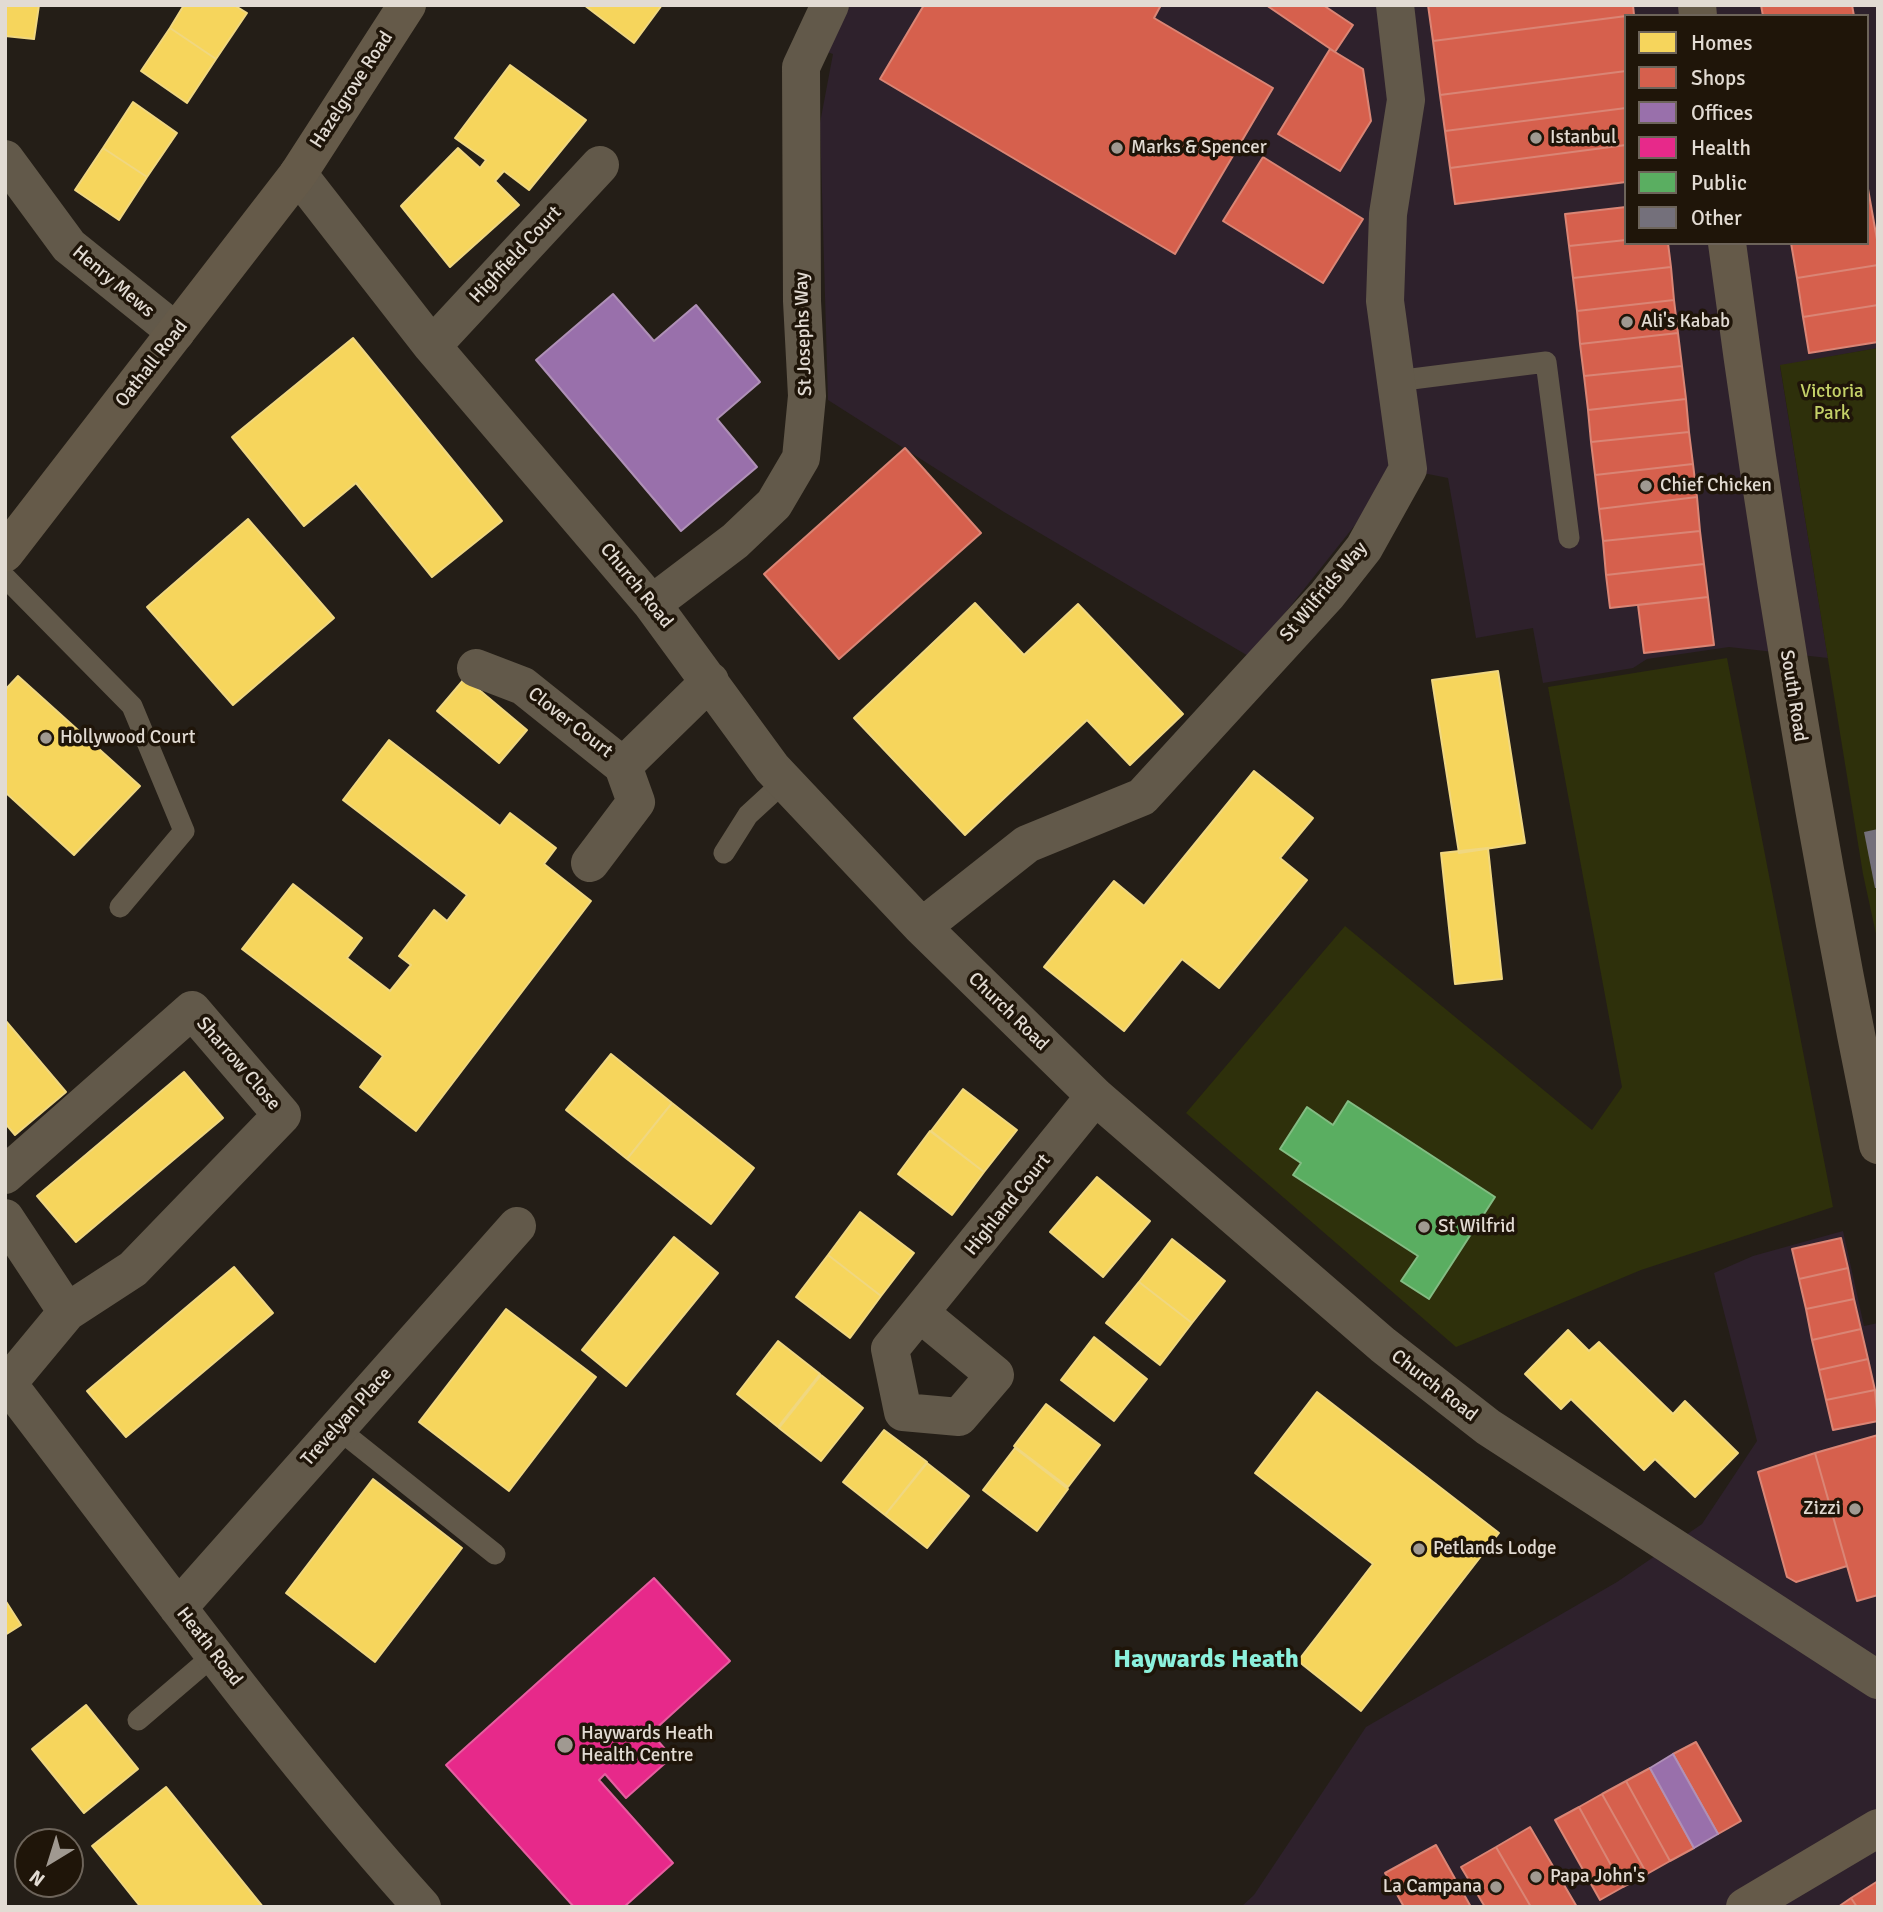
<!DOCTYPE html>
<style>
body{margin:0}
#map{position:relative;width:1883px;height:1912px;overflow:hidden;background:#241e17;font-family:Signika,sans-serif}
canvas{display:block}
.frame{position:absolute;inset:0;border:7px solid #e2dbd3;pointer-events:none}
.legend{position:absolute;left:1624px;top:14px;width:245px;height:231px;box-sizing:border-box;background:#1f1509;border:2px solid #6d645a;margin:0;padding:9px 12px;list-style:none;font-size:21px;color:#e2dbd3}
.legend li{display:flex;align-items:center;gap:14px;height:35px}
.legend b{width:35px;border:2px solid #6d645a}
.north{position:absolute;left:14px;top:1828px;width:70px;height:70px;box-sizing:border-box;background:#1f1509;border:2px solid #6d645a;border-radius:50%;rotate:218deg;font-size:19px;font-weight:700;line-height:28px;text-align:center;color:#e2dbd3}
.north::after{content:'';display:block;margin:auto;width:24px;height:32px;background:#a09991;clip-path:polygon(50% 0,100% 100%,50% 72%,0 100%)}
</style>
<div id="map">
<canvas width="1883" height="1912"></canvas>
<div class="frame"></div>
<ul class="legend">
<li><b style="height:19px;background:#f6d55c"></b>Homes</li>
<li><b style="height:19px;background:#d6604d"></b>Shops</li>
<li><b style="height:19px;background:#9970ab"></b>Offices</li>
<li><b style="height:19px;background:#e7298a"></b>Health</li>
<li><b style="height:19px;background:#5aae61"></b>Public</li>
<li><b style="height:19px;background:#74707b"></b>Other</li>
</ul>
<div class="north">N</div>
</div>
<script>
const context = document.querySelector('canvas').getContext('2d');
context.lineJoin = 'round';
function fill(path, color) {
  context.fillStyle = color;
  context.fill(path, 'evenodd');
}
function strokePath(path, color, width, dash) {
  context.strokeStyle = color;
  context.lineWidth = width;
  context.lineCap = dash ? 'butt' : 'round';
  context.setLineDash(dash || []);
  context.stroke(path);
}
function drawText(font, color, halo, rows, align = 'center') {
  context.font = font + ' Signika,sans-serif';
  context.lineWidth = 7;
  context.setLineDash([]);
  context.textBaseline = 'middle';
  context.strokeStyle = halo;
  context.fillStyle = color;
  for (const [text, x, y, turn = 0] of rows) {
    context.save();
    context.translate(x, y);
    context.rotate((+turn || 0) * Math.PI / 180);
    context.textAlign = isNaN(turn) ? turn : align;
    if (halo) context.strokeText(text, 0, 0);
    context.fillText(text, 0, 0);
    context.restore();
  }
}
const commercial = new Path2D(`
 M830,5H1878V348L1780,366L1828,658L1729,647L1647,659L1633,668L1543,683L1533,628L1476,638L1448,478L1408,470L1363,515L1250,657L1004,512L828,400L820,123L833,54L811,46ZM1626,16H1867V243H1626Z
 M1843,1231L1864,1326L1878,1323V1907H1241L1254,1895L1366,1727L1617,1582L1702,1524L1757,1441L1714,1273L1753,1256Z`);
const green = new Path2D(`
 M1878,348V943L1863,874L1780,365Z
 M1727,658L1833,1207L1641,1270L1456,1347L1186,1113L1345,926L1592,1130L1622,1087L1548,687Z`);
const homes = new Path2D(`
 M5,5H39L34,39L5,36Z
 M184,5H234L247,13L216,59L170,28Z
 M584,5H662L634,43Z
 M170,28L216,59L187,103L141,71Z
 M510,65L586,120L529,190L504,171L495,181L519,205L450,267L401,206L458,148L480,168L486,160L455,138Z
 M133,102L177,133L147,177L103,148Z
 M103,148L147,177L119,220L75,190Z
 M353,338L502,521L432,577L356,483L304,526L232,437Z
 M248,519L334,618L233,705L147,607Z
 M975,603L1024,655L1078,604L1183,714L1130,765L1087,720L965,835L854,718Z
 M1498,671L1525,843L1459,853L1432,680Z
 M18,676L140,786L74,855L5,792V690Z
 M465,678L527,730L499,763L437,711Z
 M389,740L500,826L510,813L556,848L544,864L591,901L416,1131L360,1087L383,1056L242,949L293,884L362,938L347,958L390,991L411,965L399,956L434,910L447,921L467,895L343,800Z
 M1254,771L1313,818L1280,858L1307,880L1219,988L1182,959L1124,1031L1044,967L1114,881L1144,906Z
 M1488,848L1502,979L1455,984L1441,853Z
 M5,1020L66,1092L15,1135L5,1123Z
 M611,1054L672,1103L627,1159L566,1110Z
 M184,1072L223,1118L76,1242L37,1196Z
 M963,1089L1017,1130L984,1172L931,1131Z
 M672,1103L754,1168L711,1224L627,1159Z
 M930,1131L984,1172L952,1215L898,1174Z
 M1097,1177L1150,1221L1103,1277L1050,1232Z
 M860,1212L914,1253L881,1296L828,1255Z
 M674,1237L718,1273L626,1386L582,1350Z
 M1172,1239L1225,1281L1192,1323L1139,1282Z
 M828,1255L881,1296L850,1338L796,1297Z
 M234,1267L273,1313L126,1437L87,1391Z
 M1139,1282L1192,1323L1160,1365L1106,1323Z
 M506,1309L596,1377L509,1491L419,1422Z
 M1568,1330L1589,1351L1599,1342L1673,1414L1685,1401L1738,1453L1695,1497L1655,1459L1644,1470L1571,1399L1561,1409L1525,1374Z
 M1094,1337L1147,1379L1114,1421L1061,1380Z
 M778,1341L820,1374L778,1427L737,1394Z
 M821,1375L863,1408L821,1461L779,1428Z
 M1317,1392L1499,1533L1361,1711L1298,1661L1373,1564L1255,1473Z
 M1046,1404L1100,1445L1068,1487L1014,1446Z
 M884,1430L927,1462L885,1515L843,1482Z
 M1015,1448L1068,1489L1037,1531L983,1490Z
 M927,1463L969,1496L927,1548L885,1515Z
 M373,1479L462,1548L375,1662L286,1593Z
 M5,1600L21,1625L5,1635Z
 M86,1705L138,1769L84,1813L32,1749Z
 M166,1787L263,1907H136L139,1905L92,1846Z`);
const shops = new Path2D(`
 M924,5H1161L1154,18L1273,88L1175,254L880,79Z
 M1266,5H1323L1353,25L1335,52Z
 M1428,5H1633L1634,15L1433,41Z
 M1761,5H1852L1854,16H1763Z
 M1626,16V71L1440,95L1433,41Z
 M1330,49L1363,69L1371,121L1340,171L1278,134Z
 M1626,71V108L1445,131L1440,95Z
 M1626,108V145L1450,168L1445,131Z
 M1626,145V182L1455,204L1450,168Z
 M1263,157L1363,219L1323,283L1223,221Z
 M1868,189L1878,245V265L1797,278L1791,243H1867Z
 M1626,207V240L1569,246L1565,214Z
 M1626,240V243H1668L1671,267L1573,278L1569,246Z
 M1878,265V305L1803,317L1797,278Z
 M1671,267L1674,300L1577,311L1573,278Z
 M1674,300L1678,333L1580,344L1577,311Z
 M1878,305V342L1809,353L1803,317Z
 M1678,333L1682,366L1584,376L1580,344Z
 M1682,366L1686,399L1588,410L1584,376Z
 M1686,399L1689,432L1591,442L1588,410Z
 M1689,432L1693,464L1595,475L1591,442Z
 M905,448L981,533L839,659L764,574Z
 M1693,464L1697,497L1599,509L1595,475Z
 M1697,497L1700,531L1603,541L1599,509Z
 M1700,531L1704,564L1606,575L1603,541Z
 M1704,564L1708,597L1610,608L1606,575Z
 M1708,597L1714,645L1644,653L1638,605Z
 M1841,1238L1848,1268L1799,1279L1792,1249Z
 M1848,1268L1854,1299L1806,1309L1799,1279Z
 M1854,1299L1861,1329L1812,1340L1806,1309Z
 M1861,1329L1868,1359L1819,1370L1812,1340Z
 M1868,1359L1875,1390L1826,1400L1819,1370Z
 M1875,1390L1878,1421L1833,1430L1826,1400Z
 M1878,1435V1595L1857,1601L1815,1453Z
 M1815,1453L1847,1566L1796,1582L1787,1577L1758,1472Z
 M1696,1742L1741,1821L1718,1834L1673,1754Z
 M1650,1768L1694,1848L1670,1861L1626,1781Z
 M1626,1781L1670,1861L1647,1874L1602,1794Z
 M1602,1794L1647,1874L1623,1887L1579,1807Z
 M1579,1807L1623,1887L1600,1900L1555,1820Z
 M1530,1827L1577,1907H1531L1496,1847Z
 M1436,1845L1471,1907H1404L1385,1873Z
 M1496,1847L1531,1907H1485L1461,1867Z
 M1878,1881V1907H1857L1851,1898Z
 M1851,1898L1857,1907H1838Z`);
const offices = new Path2D(`
 M613,294L654,341L696,305L760,382L717,419L757,467L681,531L536,360Z
 M1673,1754L1718,1834L1694,1848L1650,1768Z`);
const health = new Path2D(`
 M654,1578L730,1661L651,1733L672,1757L626,1798L605,1774L599,1780L673,1863L624,1907H574L446,1765Z`);
const public = new Path2D(`
 M1348,1101L1495,1197L1429,1299L1401,1281L1418,1256L1293,1175L1301,1163L1280,1149L1307,1107L1333,1125Z`);
const building = new Path2D(`
 M1878,829V888H1875L1864,832Z`);
const service = new Path2D(`
 M1396,381L1546,362L1569,538
 M5,577L132,706L184,831L120,907
 M724,853L748,815L785,781
 M337,1428L495,1554
 M138,1720L214,1655`);
const minor = new Path2D(`
 M5,159L69,246L176,332
 M298,174L432,346L652,604L772,768L922,927L1095,1096L1383,1345L1488,1427L1878,1680
 M432,346L600,165
 M652,604L735,541L774,504L801,458L807,396L802,301L801,67L830,5
 M476,668L523,686L623,766L710,681
 M590,863L636,802L623,766
 M922,927L1027,844L1142,797L1327,595L1364,548L1408,469L1385,301L1388,214L1406,100L1395,5
 M5,1175L192,1010L282,1115L133,1269L67,1312
 M5,1218L67,1312L8,1383
 M921,1314L995,1375L959,1417L903,1412L890,1349L1095,1096
 M5,1380C142,1558 272,1740 422,1907
 M178,1608L517,1226`);
const secondary = new Path2D(`
 M1697,5L1698,16
 M1727,243C1767,546 1817,846 1878,1145
 M5,553L298,174L407,5
 M1745,1907L1878,1828`);
const markers = [
 [1536,138,7,"#a09991"],
 [1117,148,7,"#a09991"],
 [1627,322,7,"#a09991"],
 [1646,486,7,"#a09991"],
 [46,738,7,"#a09991"],
 [1424,1227,7,"#a09991"],
 [1855,1509,7,"#a09991"],
 [1419,1549,7,"#a09991"],
 [565,1745,9,"#a09991"],
 [1536,1877,7,"#a09991"],
 [1496,1887,7,"#a09991"]
];
const streetNames = [
 ["Hazelgrove Road",352,90,-57],
 ["Highfield Court",516,255,-47],
 ["Henry Mews",113,282,40],
 ["St Josephs Way",804,334,-92],
 ["Oathall Road",152,364,-52],
 ["Church Road",636,586,51],
 ["St Wilfrids Way",1324,592,-50],
 ["South Road",1793,696,81],
 ["Clover Court",570,723,38],
 ["Church Road",1008,1012,44],
 ["Sharrow Close",238,1064,49],
 ["Highland Court",1008,1205,-51],
 ["Church Road",1434,1386,38],
 ["Trevelyan Place",347,1417,-48],
 ["Heath Road",209,1647,52]
];
const poiNames = [
 ["Istanbul",1550,138],
 ["Marks & Spencer",1131,148],
 ["Ali's Kabab",1641,322],
 ["Chief Chicken",1660,486],
 ["Hollywood Court",60,738],
 ["St Wilfrid",1438,1227],
 ["Zizzi",1841,1509,"right"],
 ["Petlands Lodge",1433,1549],
 ["Haywards Heath",581,1734],
 ["Health Centre",581,1756],
 ["Papa John's",1550,1877],
 ["La Campana",1482,1887,"right"]
];
const parkNames = [
 ["Victoria",1832,392],
 ["Park",1832,414]
];
const districtNames = [
 ["Haywards Heath",1206,1660]
];
fill(commercial, '#2e212c');
fill(green, '#2e300b');
fill(homes, '#f6d55c');
strokePath(homes, '#f0d780', 2);
fill(shops, '#d6604d');
strokePath(shops, '#da8575', 2);
fill(offices, '#9970ab');
strokePath(offices, '#af90b7', 2);
fill(health, '#e7298a');
strokePath(health, '#e65ea0', 2);
fill(public, '#5aae61');
strokePath(public, '#83bc83', 2);
fill(building, '#74707b');
strokePath(service, '#62594a', 21);
strokePath(minor, '#62594a', 38);
strokePath(secondary, '#655a49', 38);
for (const [x, y, r, color] of markers) {
  const dot = new Path2D();
  dot.arc(x, y, r, 0, 2 * Math.PI);
  context.fillStyle = color;
  context.fill(dot);
  strokePath(dot, '#1f1509', 2.5);
}
drawText('19px', '#e2dbd3', '#1f1509', streetNames);
drawText('19px', '#e2dbd3', '#1f1509', poiNames, 'left');
drawText('19px', '#c5d168', '#1f1509', parkNames);
drawText('bold 26px', '#8cf1dc', '#1f1509', districtNames);
</script>
